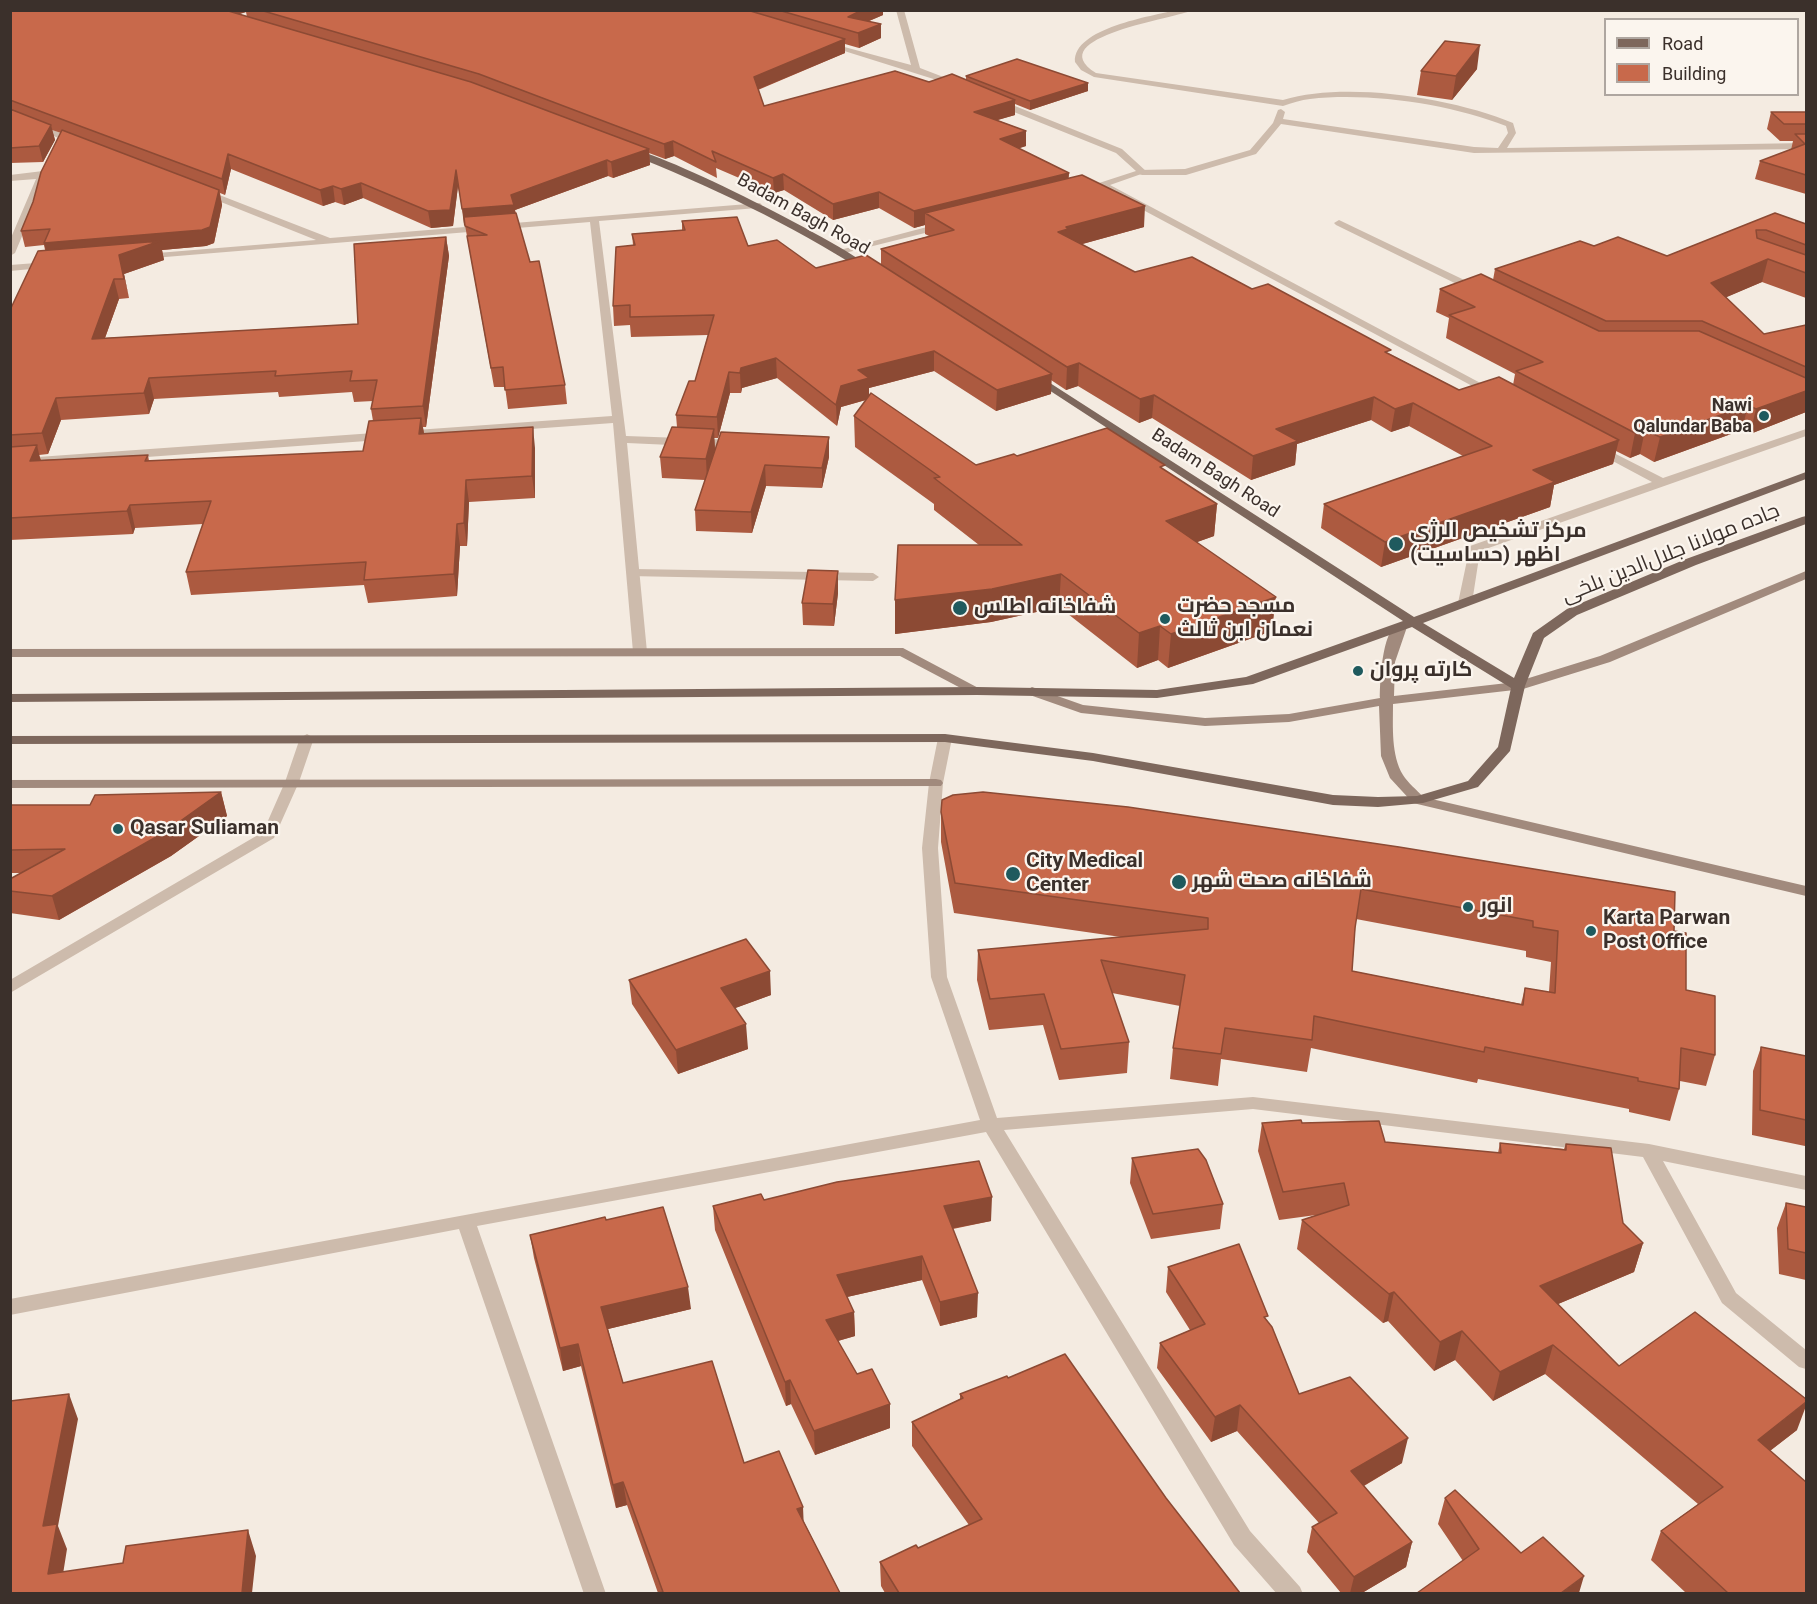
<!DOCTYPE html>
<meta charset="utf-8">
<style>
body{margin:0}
#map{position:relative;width:1817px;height:1604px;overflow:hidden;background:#f4ebe1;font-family:Roboto,sans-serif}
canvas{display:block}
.frame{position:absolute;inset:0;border:12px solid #3b302b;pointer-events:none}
.legend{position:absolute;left:1604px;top:18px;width:195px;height:78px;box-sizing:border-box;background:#fbf5ee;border:2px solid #aea6a0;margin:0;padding:8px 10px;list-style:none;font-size:18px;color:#3b302b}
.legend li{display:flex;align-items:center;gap:12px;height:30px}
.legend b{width:30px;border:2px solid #aea6a0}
</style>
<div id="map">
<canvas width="1817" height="1604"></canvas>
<div class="frame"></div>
<ul class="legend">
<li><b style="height:8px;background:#7d675c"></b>Road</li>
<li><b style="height:16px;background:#c8694b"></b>Building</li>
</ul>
</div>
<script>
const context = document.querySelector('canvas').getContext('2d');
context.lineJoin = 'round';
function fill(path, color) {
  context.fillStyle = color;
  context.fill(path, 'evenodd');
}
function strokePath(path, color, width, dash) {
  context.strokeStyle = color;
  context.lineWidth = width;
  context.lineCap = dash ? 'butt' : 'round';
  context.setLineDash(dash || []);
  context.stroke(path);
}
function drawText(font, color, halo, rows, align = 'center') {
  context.font = font + ' Roboto,Cairo,sans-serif';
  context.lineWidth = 4.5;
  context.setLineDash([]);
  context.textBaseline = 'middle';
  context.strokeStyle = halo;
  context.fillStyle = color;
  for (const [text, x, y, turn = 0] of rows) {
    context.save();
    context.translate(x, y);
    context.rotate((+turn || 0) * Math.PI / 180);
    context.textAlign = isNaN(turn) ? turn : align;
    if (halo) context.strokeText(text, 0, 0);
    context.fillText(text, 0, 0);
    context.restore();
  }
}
const lane = new Path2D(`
 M1177,10H1193C1178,18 1039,37 1096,73L1283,100C1347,81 1452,98 1513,123L1516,133L1507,148L1806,143V149L1474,153L1281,124L1256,154L1186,175H1142L1139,174V170L1185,169L1250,150L1273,123L1278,110L1281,109L1285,112L1283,119L1474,147L1498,148L1508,133L1506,126C1450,104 1370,92 1310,99C1301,100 1292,103 1283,106L1094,77L1081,70L1075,62C1073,28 1152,16 1177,10Z
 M1339,220L1481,288L1482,290L1473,292L1336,225L1334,223Z
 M634,569L873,573L879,577L873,581L629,576L628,573Z`);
const street = new Path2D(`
 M896,10H904L920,68L959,83V87L822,44L826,42L911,65Z
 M994,100H1000L1122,149L1147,172L1110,185L1501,394L1499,396H1491L1102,188H1096V184L1136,171L1116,153L994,104Z
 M10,115L81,140L82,142L75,144L10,120Z
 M43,171L48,174L15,253L10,256V240L36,179L10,181V175Z
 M204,189L330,238L760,203L762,205L757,208L599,221L626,436L737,440L743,444L737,448L627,443L647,652L645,655L640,656L633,652L613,423L10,467V459L612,416L590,222L141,259V255L145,254L316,240L201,194L199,192Z
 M942,223L945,224V228L841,254L836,251Z
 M49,262L54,265L53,267L10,271V265Z
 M1806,429V436L1480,551L1472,603L1465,607L1458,603L1470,546L1652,482L1594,451V447H1602L1663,478Z
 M307,734L314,738L299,782L274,838L10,993V980L263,832L285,782L300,738Z
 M945,734L952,738L943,783L938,848L947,977L997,1118L1253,1097L1649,1144L1806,1176V1190L1663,1161L1736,1293L1806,1350V1369L1799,1367L1722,1303L1643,1157L1253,1109L1004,1130L1250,1531L1300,1587L1303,1594H1277L1234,1545L986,1132L477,1226L606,1594H584L459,1229L10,1315V1299L980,1120L931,977L922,848L929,783L938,738Z`);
const secondary = new Path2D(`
 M1806,571V579L1610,662L1523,689L1393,704C1393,727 1391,755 1403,775C1408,783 1417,790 1423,797L1806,886V896L1413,803L1390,778L1381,756L1379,706L1289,722L1205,726L1081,713L1027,694L1025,691L1032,687L1083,705L1205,718L1289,714L1380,698C1380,682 1382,627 1400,623L1407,627L1395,662L1394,696L1516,682L1600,656Z
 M903,648L984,691L982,694H972L900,656L10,657V649Z
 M936,779L941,780L943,783L941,786L10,788V780Z`);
const primary = new Path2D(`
 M627,149C652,146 852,248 874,270L865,272C790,224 710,186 627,153Z
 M1036,374L1414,617L1806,472V479L1423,623L1514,678L1533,633L1567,609L1686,559L1802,517L1806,516V524L1696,565L1577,615L1544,638L1525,686L1510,751L1478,787L1423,803L1378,807L1333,805L1093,761L945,742L10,744V736L945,734L1093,753L1333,795L1378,797L1417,796L1468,781L1498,747L1511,688L1412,627L1253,684L1157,698L977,695L10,702V694L977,687L1157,690L1246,677L1403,621L1032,379L1030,377Z`);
const wall = new Path2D(`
 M10,10H883V15L869,21L881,38L859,48L845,44V53L758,90L764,106L929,82L966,80V76L1088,83V91L1030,110L1015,104V115L997,120L1026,131V146L1018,148L1069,173L1068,178L1144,227L1082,244L1135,272L1252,289L1390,354L1459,390L1513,385L1515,374L1446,338L1449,318L1436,312L1440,289L1493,280L1495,269L1594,246L1667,256L1775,213L1806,224V298L1762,282L1726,297L1764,334L1806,325V412L1750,434L1742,430L1654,462L1640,454L1630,458L1616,451L1613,464L1554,485L1550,507L1381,567L1321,528L1324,504L1463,456L1409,426L1391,432L1371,420L1297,444L1295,465L1251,480L1152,418L1139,423L1078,386L1066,390L1051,380V394L996,411L934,371L869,388V395L976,465L1017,456L1164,470L1217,504L1214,536L1197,542L1272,631L1168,668L1158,660L1137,668L1059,607L991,622L895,634L979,545L934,510V504L855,447L854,416L866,400L841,407L837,426L777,378L742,388L741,393H730L718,438H714L715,449L829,437V457L822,488L766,486L752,533L696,531L695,510L705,480L662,478L660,457L677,427L676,415L695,381L708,335L631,337L630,325L614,326L613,306L633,245L632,234L682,231V221L748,246L816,268L881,265V249L929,236L925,234V225L914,228L879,208L833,220L784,190L774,193L716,168L717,178L674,156L665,159L649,153L650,165L613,178L608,176L515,210L565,385L567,404L508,409L505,387H494L458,186L453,226L431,228L363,198L344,205L335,202L323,206L231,169L225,195L220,193L222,205L214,243L206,246L162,250L164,260L124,274L129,298L119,299L105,338L358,324L446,237L449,256L426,427H423L424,433L535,448V498L469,502L467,546H460L457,596L368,603L364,585L191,595L186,572L203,524L135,528L133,534L10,540V310L45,250L44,245L25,247L21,231L61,133L52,130L55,140L43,162L10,163ZM246,12L247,17L238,14ZM278,392L279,397L352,392L354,402L373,401L371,409L373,421L363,451L149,461L148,455L41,460L39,455L48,454L61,420L149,414L154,399Z
 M1477,69L1452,100L1417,95L1421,71Z
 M1771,112H1806V194L1755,179L1760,161L1791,150L1793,141H1780L1767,129Z
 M838,571V593L834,626L803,625L802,603Z
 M221,792L227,816L171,856L59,920L10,913V879L21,873H10V805H90Z
 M941,812L1674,931L1686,990L1715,1055L1706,1086L1680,1081L1679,1089L1670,1121L1629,1112V1109L1478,1079L1477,1083L1311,1048L1307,1072L1221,1059L1218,1086L1170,1079L1173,1048L1180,1006L1112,993L1129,1042L1127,1073L1059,1080L1043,1025L989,1030L977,980L978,950L1121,937L954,913L941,842ZM1356,919L1526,951V957L1551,962L1549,992L1525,988L1521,1004L1352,971Z
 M629,980L771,995L735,1008L748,1049L678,1074L632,1004Z
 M1761,1047L1806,1056V1141L1805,1146L1752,1135L1753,1071Z
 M1262,1123H1302L1385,1142L1498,1153L1500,1143L1564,1149L1566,1144L1623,1223L1643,1243L1634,1272L1558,1304L1619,1366L1797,1430L1770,1451L1806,1593H1686L1651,1560L1661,1531L1698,1504L1545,1374L1493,1401L1455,1360L1434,1371L1388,1321L1383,1323L1297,1249L1302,1220L1316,1215L1279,1220L1258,1151Z
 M1132,1158L1223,1204L1220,1229L1151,1239L1130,1183Z
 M764,1200L991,1221L953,1229L977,1317L940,1326L922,1280L847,1297L854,1312L855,1336L838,1341L857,1374L890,1404V1428L815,1455L791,1404L786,1406L715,1230L713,1206Z
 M1786,1203L1806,1207V1280L1779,1274L1777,1228Z
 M606,1220L691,1309L608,1329L623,1383L744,1463L804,1522L840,1593H658L627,1505L616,1508L581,1366L563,1371L534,1258L530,1235Z
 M1168,1267L1267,1320L1299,1394L1402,1463L1364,1486L1412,1542L1406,1567L1362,1593H1341L1307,1552L1312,1527L1319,1523L1237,1431L1211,1442L1157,1368L1160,1343L1190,1330L1166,1292Z
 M1008,1378L1166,1498L1240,1593H885L881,1586L880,1562L918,1548L969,1525L912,1446V1422L960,1399V1394Z
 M1445,1498L1521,1553L1463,1561L1438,1524Z`);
const shadedWall = new Path2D(`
 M233,10H246V12L234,16Z
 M862,10H883V15L848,30V17Z
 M881,24V38L859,48L858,33Z
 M845,39V53L754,91V77Z
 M1480,45L1477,69L1452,100L1456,76Z
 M1088,83V91L1030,110V101Z
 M1015,100V115L974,127V112Z
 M51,125L55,140L43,162L39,146Z
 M1026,131V146L1000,155V139Z
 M673,141L674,156L665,159L664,144Z
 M649,149L650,165L613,178L611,162Z
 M228,154L231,169L225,195L222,179Z
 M607,160L608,176L515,210L516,221L464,225L462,209L511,195Z
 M456,170L458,186L453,226L431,228L428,211Z
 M1069,173L1068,189L925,213V225L914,228V211Z
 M783,174L784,190L774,193L773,178Z
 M361,183L363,198L344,205L341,189Z
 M333,186L335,202L323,206L320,190Z
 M219,190L222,205L214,243L206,246L162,250L164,260L124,274L129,298L119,255L48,260L44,243Z
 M879,192V208L833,220V204Z
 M1145,206L1144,227L1068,248L1058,232L1066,227Z
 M446,237L449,256L426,427L423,406Z
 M1768,259L1762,282L1706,306L1711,283Z
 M114,279L119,299L97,360L92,339Z
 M934,351V371L869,388V399L841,407L837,426L836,405L841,386L858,370Z
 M776,358L777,378L742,388L741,393L740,373L741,368Z
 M1079,363L1078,386L1066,390L1067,367Z
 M729,372L730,393L718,438L717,417Z
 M1052,374L1051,394L996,411L997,390Z
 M149,378L154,399L149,414L144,393Z
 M1806,391V412L1750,434L1756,409Z
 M1154,395L1152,418L1139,423L1140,399Z
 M1374,397L1371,420L1297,444L1295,465L1251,480L1253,456L1276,429Z
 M56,398L61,420L48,454L42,433Z
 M1413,403L1409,426L1391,432L1395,409Z
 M1748,405L1742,430L1654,462L1660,437Z
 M421,418L425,439L419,434Z
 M533,427L535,448V498L532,476Z
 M714,429L715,450L707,480L706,459Z
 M1645,430L1640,454L1630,458L1635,433Z
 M829,437V457L822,488V468Z
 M1619,440L1613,464L1554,485L1550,507L1381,567L1385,542L1533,470Z
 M37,445L42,467L30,461Z
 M765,465L766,486L752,533L751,512Z
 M466,480L469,502L467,546L464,523Z
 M1217,504L1214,536L1164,554L1166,521Z
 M130,505L135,528L133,534L127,511Z
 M457,524L460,546L457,596L454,574Z
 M838,571V593L834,626L833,604Z
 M1061,574L1059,607L991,622L895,634V600Z
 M1276,597L1272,631L1168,668L1171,634Z
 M1160,626L1158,660L1137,668L1139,633Z
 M221,792L227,816L171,856L59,920L52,896Z
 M770,971L771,995L722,1013L721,988Z
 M746,1024L748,1049L678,1074L676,1050Z
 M992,1197L991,1221L944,1230V1206Z
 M1643,1243L1634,1272L1532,1315L1540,1286Z
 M922,1256V1280L838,1299L837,1275Z
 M688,1287L691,1309L604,1330L601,1307Z
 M1394,1292L1388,1321L1383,1323L1389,1294Z
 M978,1293L977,1317L940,1326V1302Z
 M854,1312L855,1336L827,1344L826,1320Z
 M1462,1331L1455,1360L1434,1371L1440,1342Z
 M578,1344L581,1366L563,1371L560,1348Z
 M1553,1345L1545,1374L1493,1401L1500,1372Z
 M790,1380L791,1404L786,1406L785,1382Z
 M69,1394L78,1419L58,1526L67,1549L60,1593L48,1574L43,1526Z
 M1806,1402V1406L1797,1430L1746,1469L1758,1440Z
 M890,1404V1428L815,1455L814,1431Z
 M1240,1405L1237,1431L1211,1442L1215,1417Z
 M1408,1438L1402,1463L1346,1496L1351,1471Z
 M623,1482L627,1505L616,1508L613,1485Z
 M803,1507L804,1530L797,1509Z
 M248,1530L256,1556L252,1593H242Z
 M1412,1542L1406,1567L1362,1593H1350L1354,1577Z
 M1584,1576L1579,1593H1561Z`);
const building = new Path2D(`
 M10,10H225L471,82L649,149L611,162L607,160L511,195L514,205L462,209L456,170L450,210L428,211L361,183L341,189L333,186L320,190L228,154L222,179L10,100Z
 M260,10H747L845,39L754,77L764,106L895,71L929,82L952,74L1015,100L974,112L1026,131L1000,139L1069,173L914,211L879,192L833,204L783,174L773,178L712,151L716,162L673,141L664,144L479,74Z
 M778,10H862L848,17L881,24L858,33Z
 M1445,41L1480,45L1456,76L1421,71Z
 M1017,59L1088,83L1030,101L966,76Z
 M10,109L51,125L39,146L10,148Z
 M1771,112H1806V124H1784Z
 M62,130L219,190L210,227L202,230L44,243L50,229L21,231L33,202L41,172Z
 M1795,134H1806V175L1760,161L1805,144Z
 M1082,175L1145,206L1066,227L1068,229L1058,232L1135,272L1192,257L1252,289L1268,284L1391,350L1385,352L1459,390L1499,377L1619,440L1533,470L1555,482L1385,542L1324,504L1492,446L1413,403L1395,409L1374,397L1276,429L1298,441L1253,456L1154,395L1140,399L1079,363L1067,367L881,249L954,230L925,213Z
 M516,213L530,262L539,261L565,385L505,390L503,367L491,368L467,236L487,235L465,226L464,217Z
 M1775,213L1806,224V245L1766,230H1756L1757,238L1806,255V273L1768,259L1711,283L1764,334L1806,325V367L1702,321H1606L1495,269L1580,241L1594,246L1618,237L1667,256Z
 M737,217L748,246L777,240L816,268L866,255L1052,374L997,390L934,351L858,370L869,378L841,386L836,405L776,358L741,368L740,373L729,372L717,417L676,415L689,381H695L714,315L630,317V305L613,306L616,247L635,245L632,234L685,230L682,221Z
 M446,237L423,406L371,409L377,380L350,381L352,371L275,376L276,371L149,378L144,393L56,398L42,433L10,435V310L38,251L160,241L119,255L124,279H114L92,339L358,324L354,244Z
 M1481,274L1599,331H1699L1806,378V391L1756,409L1748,405L1660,437L1645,430L1635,433L1516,371L1543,362L1449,315L1475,307L1440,289Z
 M871,393L976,465L1014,454L1017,456L1107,428L1165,465L1160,467L1217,504L1166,521L1276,597L1171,634L1160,626L1139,633L1061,574L992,589L895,600L898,545H1022L934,478L940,477L854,416Z
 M421,418L419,434L533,427L532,476L466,480L464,523L457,524L454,574L364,580L366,562L186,572L211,501L130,505L127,511L10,518V447L37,445L30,461L148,455L145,461L363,451L369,421Z
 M672,427L714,429L706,459L660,457Z
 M721,432L829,437L822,468L765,465L751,512L695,510Z
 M808,570L838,571L833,604L802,603Z
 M221,792L165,832L52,896L10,891V879L65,849L10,850V805H90L95,795Z
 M983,792L1128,807L1399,847L1675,892L1674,931L1686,933V990L1715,996V1055L1681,1048L1679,1089L1638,1081V1078L1485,1047L1484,1052L1314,1016L1312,1040L1225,1028L1221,1054L1173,1048L1185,975L1101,960L1129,1042L1061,1049L1044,994L990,999L978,950L1208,929V918L955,883L941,812L942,800L953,795ZM1361,889L1533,921V927L1558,931L1555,993L1525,988L1523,1005L1352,971L1355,928Z
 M746,939L770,971L721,988L746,1024L676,1050L629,980Z
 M1761,1047L1806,1056V1120L1760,1110Z
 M1301,1120L1302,1123L1379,1121L1385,1142L1501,1153L1500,1143L1566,1150V1144L1611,1148L1623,1223L1643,1243L1540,1286L1619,1366L1695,1312L1806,1399V1402L1758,1440L1806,1482V1593H1728L1661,1531L1723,1487L1553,1345L1500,1372L1462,1331L1440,1342L1394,1292L1389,1294L1302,1220L1349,1205L1344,1183L1283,1192L1262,1123Z
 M1198,1149L1206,1160L1223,1204L1153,1214L1132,1158Z
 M979,1161L992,1197L944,1206L978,1293L940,1302L922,1256L837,1275L854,1312L826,1320L857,1374L872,1369L890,1404L814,1431L790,1380L785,1382L713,1206L761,1194L764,1200L837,1182Z
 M1786,1203L1806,1207V1253L1788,1249Z
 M663,1207L688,1287L601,1307L623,1383L712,1361L744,1463L779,1451L803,1507L797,1509L840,1593H658L663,1592L623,1482L613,1485L578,1344L560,1348L530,1235L605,1217L606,1220Z
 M1239,1244L1268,1316L1264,1317L1272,1327L1299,1394L1350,1377L1408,1438L1351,1471L1412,1542L1354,1577L1312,1527L1337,1513L1240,1405L1215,1417L1160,1343L1205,1324L1168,1267Z
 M1065,1354L1166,1498L1240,1593H899L880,1562L916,1545L918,1548L982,1519L912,1422L963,1398L960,1394L1007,1376L1008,1378Z
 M69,1394L43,1526L57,1524L48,1574L123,1563L126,1546L248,1530L242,1593H10V1401Z
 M1455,1490L1521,1553L1543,1537L1584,1576L1561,1593H1417L1479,1549L1445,1498Z`);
const markers = [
 [1764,416,6,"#1f5a5e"],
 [1396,544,8,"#1f5a5e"],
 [960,608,8,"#1f5a5e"],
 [1165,619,6,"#1f5a5e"],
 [1358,671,6,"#1f5a5e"],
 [118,829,6,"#1f5a5e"],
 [1013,874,8,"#1f5a5e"],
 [1179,882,8,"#1f5a5e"],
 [1468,907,6,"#1f5a5e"],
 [1591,931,6,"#1f5a5e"]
];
const farStreetnames = [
 ["Badam Bagh Road",803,215,29],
 ["Badam Bagh Road",1215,474,33]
];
const farPoinames = [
 ["Nawi",1752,406],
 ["Qalundar Baba",1752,427]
];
const poiNames = [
 ["مرکز تشخیص الرژی",1410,532],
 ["(حساسیت) اظهر",1410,556],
 ["مسجد حضرت",1177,607],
 ["نعمان ابن ثالث",1177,631],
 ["شفاخانه اطلس",974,608],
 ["کارته پروان",1370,671],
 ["Qasar Suliaman",130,829],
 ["City Medical",1026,862],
 ["Center",1026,886],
 ["شفاخانه صحت شهر",1192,882],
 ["انور",1480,907],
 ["Karta Parwan",1603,919],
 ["Post Office",1603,943]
];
const streetNames = [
 ["جاده مولانا جلال‌الدین بلخی",1671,554,-22]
];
fill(lane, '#cdbbac');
fill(street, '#cdbbac');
fill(secondary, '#a18a7d');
fill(primary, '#7d675c');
fill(wall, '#ac5a40');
fill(shadedWall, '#8c4a34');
fill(building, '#c8694b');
strokePath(building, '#8c4a34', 1.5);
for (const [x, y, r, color] of markers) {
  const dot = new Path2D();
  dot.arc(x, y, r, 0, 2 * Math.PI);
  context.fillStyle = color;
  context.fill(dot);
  strokePath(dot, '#fbf5ee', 2);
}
drawText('18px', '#3b302b', '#fbf5ee', farStreetnames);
drawText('bold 18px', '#3b302b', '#fbf5ee', farPoinames, 'right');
drawText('bold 21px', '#3b302b', '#fbf5ee', poiNames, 'left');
drawText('21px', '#3b302b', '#fbf5ee', streetNames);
</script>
